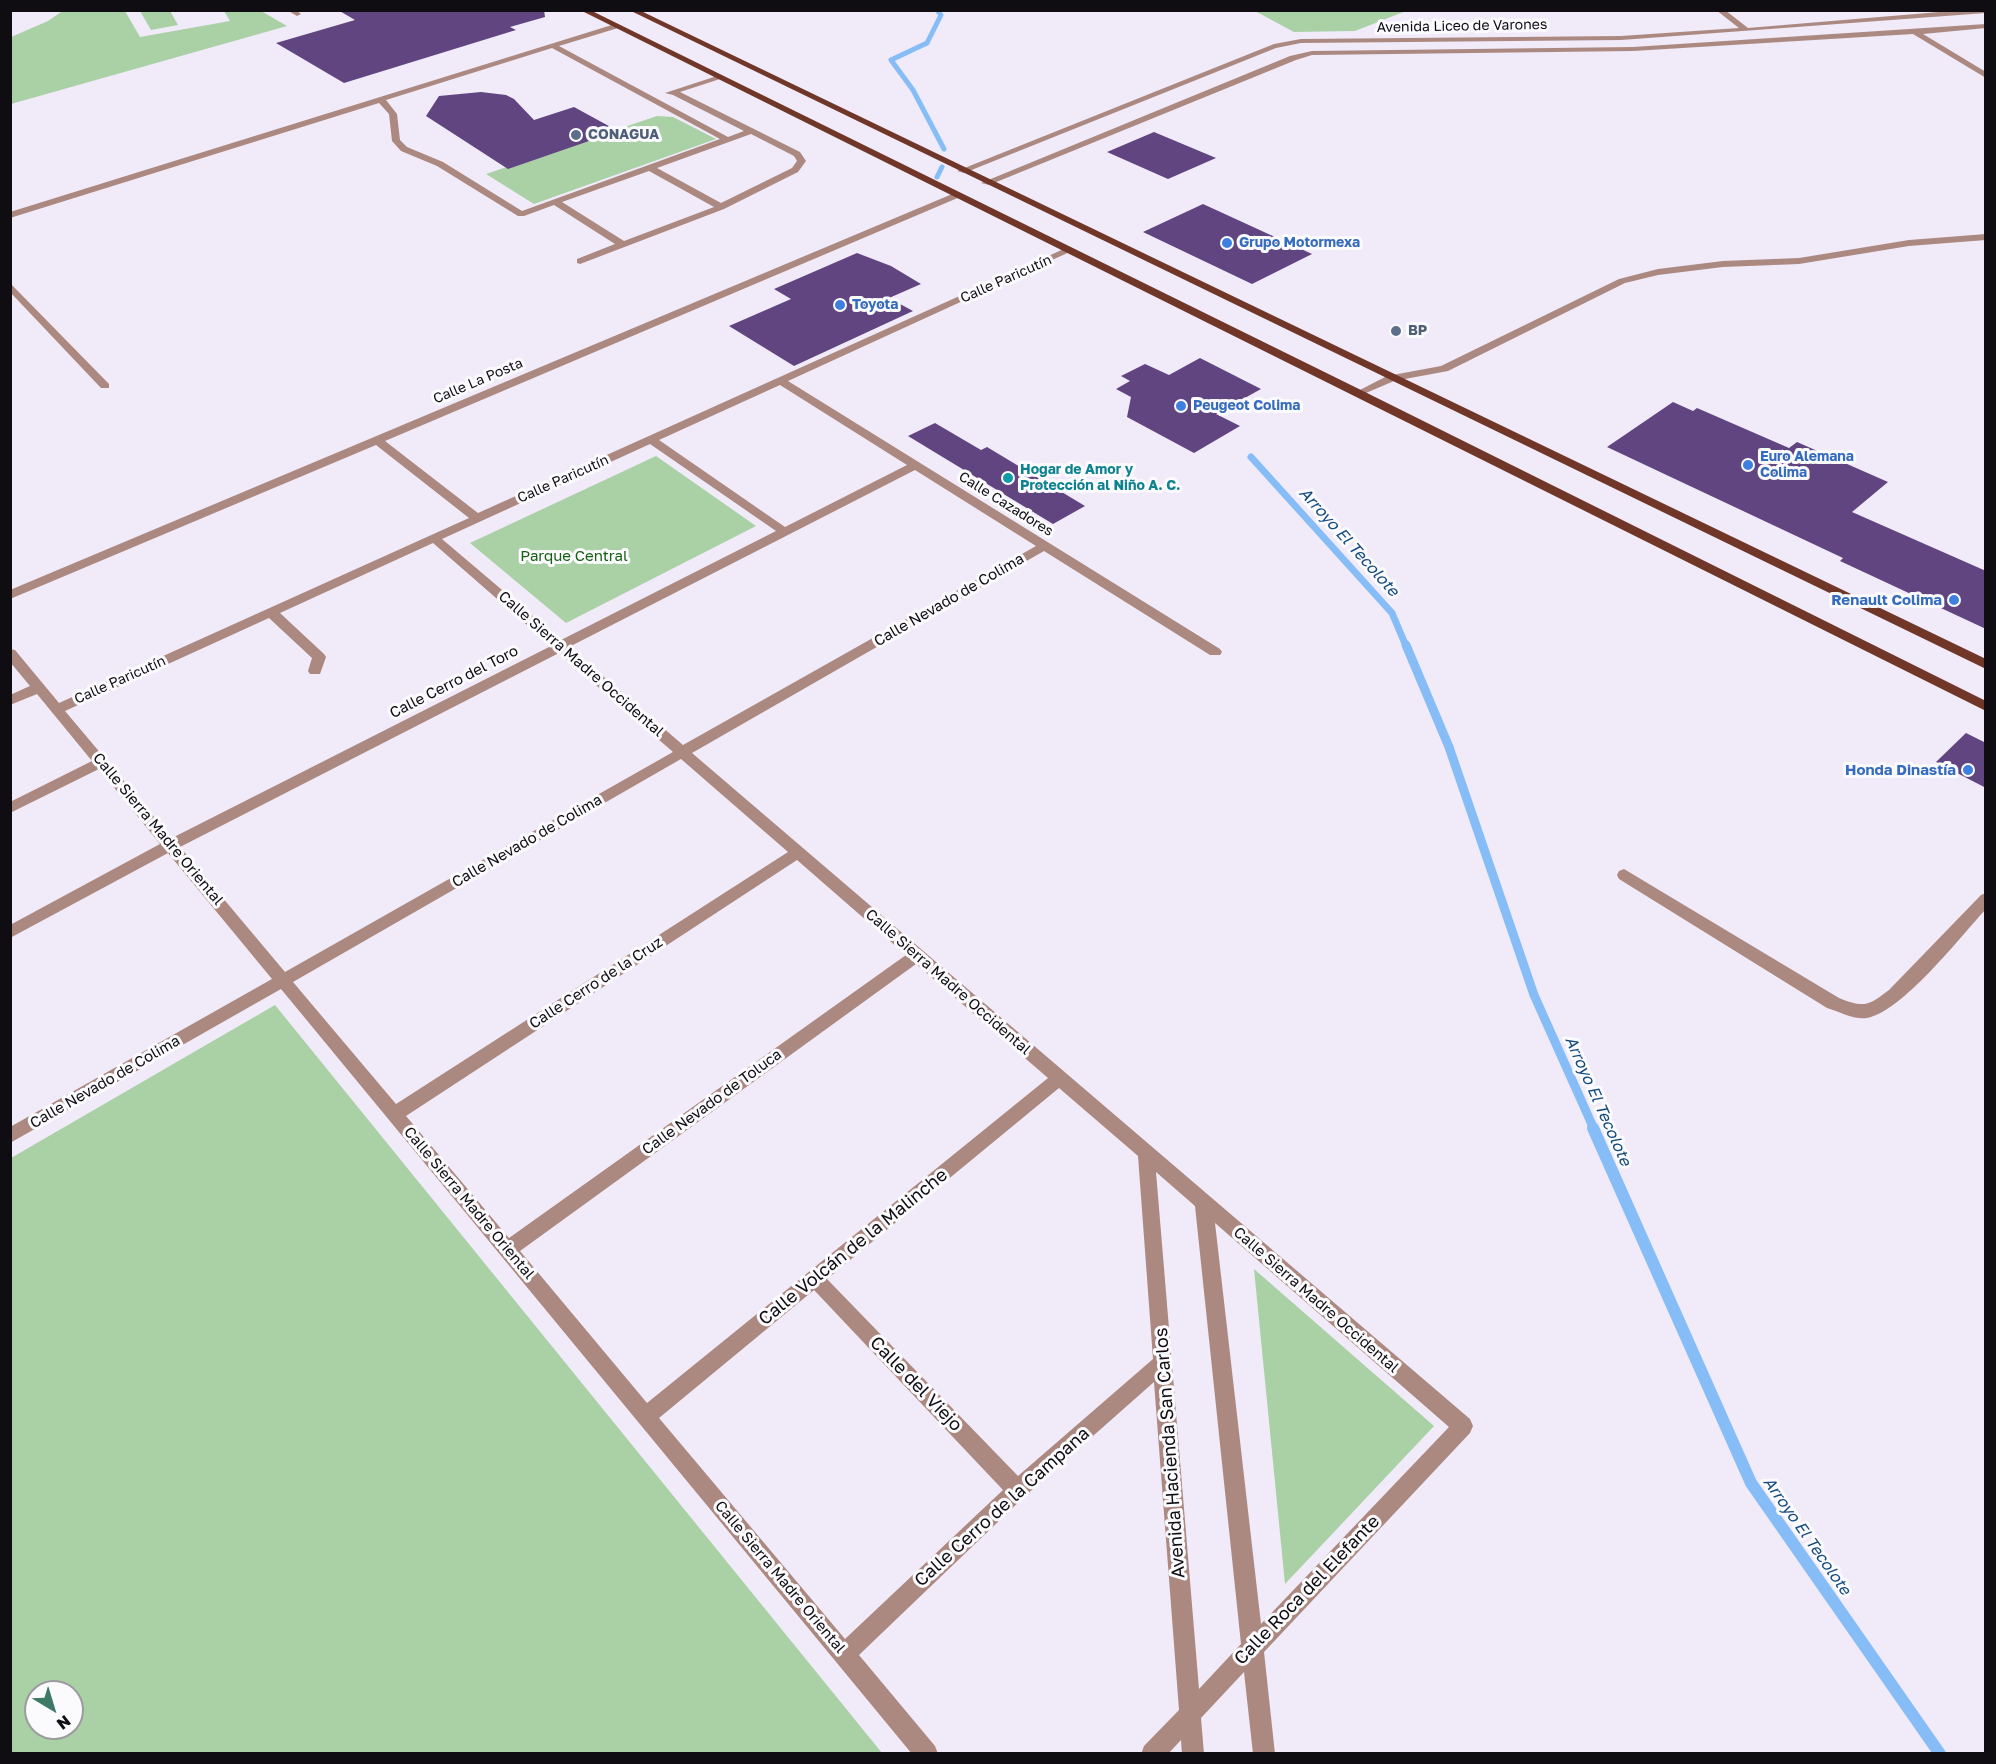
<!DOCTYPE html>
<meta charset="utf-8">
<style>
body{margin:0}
#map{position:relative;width:1996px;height:1764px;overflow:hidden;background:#f0eaf9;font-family:"Golos Text",sans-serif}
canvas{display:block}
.frame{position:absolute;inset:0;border:12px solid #0f0d12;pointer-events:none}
.north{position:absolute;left:24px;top:1680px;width:60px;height:60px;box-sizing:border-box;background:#fbfafd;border:2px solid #9d9b9f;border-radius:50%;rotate:142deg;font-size:16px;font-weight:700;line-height:24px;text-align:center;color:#0f0d12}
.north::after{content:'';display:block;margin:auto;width:21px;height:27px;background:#3d7a66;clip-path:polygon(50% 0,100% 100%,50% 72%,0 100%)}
</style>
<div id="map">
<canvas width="1996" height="1764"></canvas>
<div class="frame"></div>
<div class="north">N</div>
</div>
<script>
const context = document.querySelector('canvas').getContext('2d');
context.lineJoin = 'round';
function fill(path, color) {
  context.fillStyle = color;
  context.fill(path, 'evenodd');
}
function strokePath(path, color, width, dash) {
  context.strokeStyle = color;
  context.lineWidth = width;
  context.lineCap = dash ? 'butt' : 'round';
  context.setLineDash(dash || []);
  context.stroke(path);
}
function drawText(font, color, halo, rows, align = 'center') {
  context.font = font + ' "Golos Text",sans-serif';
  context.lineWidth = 6;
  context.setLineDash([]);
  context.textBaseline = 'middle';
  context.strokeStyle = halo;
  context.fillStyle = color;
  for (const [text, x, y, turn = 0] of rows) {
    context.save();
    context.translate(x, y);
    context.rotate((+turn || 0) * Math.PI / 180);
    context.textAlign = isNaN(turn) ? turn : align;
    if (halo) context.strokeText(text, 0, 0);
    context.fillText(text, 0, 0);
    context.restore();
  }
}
const green = new Path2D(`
 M64,10L125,11L140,37L230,21L224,11H261L287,26L11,104V37L48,21Z
 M140,11H170L178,25L151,30Z
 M1255,11H1406L1355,31L1294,32Z
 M657,116L673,117L716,139L534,204L486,174Z
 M656,456L756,526L566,623L470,543Z
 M275,1005L882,1753H11V1158ZM36,1692H72V1728H36Z
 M1254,1269L1434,1426L1285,1584Z`);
const streamFar3 = new Path2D(`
 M937,10L941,15L927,43L891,60L913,90L944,149
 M937,177L942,167`);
const streamFar2 = new Path2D(`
 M1251,457L1392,613L1406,646`);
const streamFar1 = new Path2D(`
 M1406,645L1449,747L1534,995L1594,1129`);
const stream = new Path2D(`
 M1593,1128L1751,1483L1940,1754`);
const building = new Path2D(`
 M338,10H544L545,17L510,27L516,30L344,83L276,43L355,20Z
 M481,92L506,95L514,99L534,120L574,107L618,131L508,169L426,116L439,96Z
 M1154,132L1216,158L1168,179L1107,152Z
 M1203,204L1312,254L1252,284L1143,232Z
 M857,253L891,266L921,284L889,298L913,311L794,366L729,326L791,299L774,289Z
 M1200,358L1261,389L1216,414L1240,426L1194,453L1127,417L1131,397L1116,389L1130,381L1121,376L1145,364L1169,375Z
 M1673,402L1693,411L1697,408L1789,448L1797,442L1888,482L1852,512L1986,571V629L1840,561L1843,558L1607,447Z
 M935,423L981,450L987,447L1085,506L1053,524L908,436Z
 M1966,733L1986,743V788L1936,762Z`);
const minor = new Path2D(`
 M287,10H296L301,14L297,16Z
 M1716,10H1725L1748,28L1963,10H1986V13L1621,40L1301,43L1276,48L964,173L957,171L1274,44L1301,39L1621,36L1739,28Z
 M615,24H618V28L559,46L728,137L744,131L673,95L665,93L720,75V79L680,92L800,152L806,161L798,172L724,209L580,264L577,263V259L615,244L554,205L524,216H518L437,166L401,151L392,141L389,114L379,103L10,218V212ZM552,48L720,139L522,211L443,162L407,147L400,140L397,114L386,100ZM751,134L794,156L797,161L792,168L721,203L657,168ZM649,171L714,207L624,241L562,202Z
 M1986,24V28L1923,34L1986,72V78L1913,34L1633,51L1312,55L1296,60L989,185L981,183L1290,56L1312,51L1633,47Z
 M957,192L962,195L960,197L385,441L478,513L1066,248L1074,250L788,381L1220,649L1222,652L1220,655H1210L1044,551L692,753L1470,1419L1473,1426L1470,1433L1264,1652L1275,1754H1253L1244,1672L1201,1718L1204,1754H1182L1181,1740L1168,1754H1141L1144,1746L1179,1710L1154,1382L1024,1497L859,1655L935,1746L938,1754H912L281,989L10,1143V1127L272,979L168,853L10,938V925L160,844L99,769L10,813V802L92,761L37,694L10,705V695L30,686L10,662V649L15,650L59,703L469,518L376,445L10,599V590ZM780,385L907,465L785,527L659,440ZM650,444L776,531L561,640L442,539ZM915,470L1036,546L683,745L569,647ZM433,543L551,646L172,838L65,711L269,618L312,658L308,671L310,674H320L326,657L324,654L280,613ZM559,653L673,752L285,972L180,847ZM681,759L788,852L396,1104L293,982ZM797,860L906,955L509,1238L406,1116ZM916,964L1048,1078L647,1403L520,1251ZM1059,1088L1138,1156L1153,1359L1018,1476L827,1279ZM1156,1172L1195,1206L1241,1644L1199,1689ZM1215,1223L1449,1427L1261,1624ZM814,1290L1003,1490L845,1639L659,1418Z
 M1986,234V240L1909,246L1799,264L1723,267L1658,275L1625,283L1448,371L1394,381L1359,396L1354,393L1387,376L1441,366L1619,279L1658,269L1723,261L1799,258L1909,240Z
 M10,283L109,384V388H101L10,292Z
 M1624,869L1839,998C1864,1008 1868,1006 1889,990L1981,895L1986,893V909C1961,936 1902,1012 1867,1018C1854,1020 1840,1012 1827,1008L1619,879L1617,875L1619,871Z`);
const major = new Path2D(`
 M580,10H590L1363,391L1986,701V711Z
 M629,10H639L1986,659V669Z`);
const markers = [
 [576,135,6,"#5c6f8a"],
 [1227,243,6,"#3f7fe0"],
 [840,305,6,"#3f7fe0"],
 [1396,331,6,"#5c6f8a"],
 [1181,406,6,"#3f7fe0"],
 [1748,465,6,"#3f7fe0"],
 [1008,478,6,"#0f9aa8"],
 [1954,600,6,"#3f7fe0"],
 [1968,770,6,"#3f7fe0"]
];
const farStreetnames = [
 ["Avenida Liceo de Varones",1462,26,-1],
 ["Calle Paricutín",1006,279,-24],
 ["Calle La Posta",478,381,-23],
 ["Calle Paricutín",563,479,-24],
 ["Calle Cazadores",1006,504,32],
 ["Calle Paricutín",120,680,-24]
];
const farServicenames = [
 ["CONAGUA",588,135],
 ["BP",1408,331]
];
const farShopnames = [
 ["Grupo Motormexa",1239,243],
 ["Toyota",852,305],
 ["Peugeot Colima",1193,406],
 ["Euro Alemana",1760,457],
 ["Colima",1760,473]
];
const farCulturenames = [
 ["Hogar de Amor y",1020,470],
 ["Protección al Niño A. C.",1020,486]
];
const parkNames = [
 ["Parque Central",574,556]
];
const streetNames = [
 ["Calle Nevado de Colima",949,600,-30],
 ["Calle Sierra Madre Occidental",581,664,41],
 ["Calle Cerro del Toro",454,682,-27],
 ["Calle Sierra Madre Oriental",158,829,50],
 ["Calle Nevado de Colima",527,841,-30],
 ["Calle Sierra Madre Occidental",948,982,41],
 ["Calle Cerro de la Cruz",596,983,-33],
 ["Calle Nevado de Colima",105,1082,-30],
 ["Calle Nevado de Toluca",712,1102,-36],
 ["Calle Sierra Madre Oriental",469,1203,50],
 ["Calle Sierra Madre Occidental",1316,1300,41],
 ["Calle Sierra Madre Oriental",780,1577,50]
];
const shopNames = [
 ["Renault Colima",1942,600],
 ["Honda Dinastía",1956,770]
];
const waterNames = [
 ["Arroyo El Tecolote",1349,542,48],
 ["Arroyo El Tecolote",1598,1101,66],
 ["Arroyo El Tecolote",1807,1536,55]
];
const nearStreetnames = [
 ["Calle Volcán de la Malinche",853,1247,-39],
 ["Calle del Viejo",916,1384,46],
 ["Avenida Hacienda San Carlos",1170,1453,-94],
 ["Calle Cerro de la Campana",1002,1507,-42],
 ["Calle Roca del Elefante",1307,1590,-46]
];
fill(green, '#aad1a6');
strokePath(streamFar3, '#87bdf6', 5);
strokePath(streamFar2, '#87bdf6', 7);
strokePath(streamFar1, '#87bdf6', 9);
strokePath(stream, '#87bdf6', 12);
fill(building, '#614581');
fill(minor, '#ac8980');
fill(major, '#703729');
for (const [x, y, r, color] of markers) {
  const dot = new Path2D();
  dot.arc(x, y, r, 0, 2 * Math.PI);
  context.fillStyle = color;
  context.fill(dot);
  strokePath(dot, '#fbfafd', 2);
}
drawText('14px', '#0f0d12', '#fbfafd', farStreetnames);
drawText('bold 14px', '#4e5e75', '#fbfafd', farServicenames, 'left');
drawText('bold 14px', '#366cbe', '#fbfafd', farShopnames, 'left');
drawText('bold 14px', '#0d838f', '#fbfafd', farCulturenames, 'left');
drawText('15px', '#155f13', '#fbfafd', parkNames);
drawText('15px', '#0f0d12', '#fbfafd', streetNames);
drawText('bold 15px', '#366cbe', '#fbfafd', shopNames, 'right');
drawText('italic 16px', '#134b7f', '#fbfafd', waterNames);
drawText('18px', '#0f0d12', '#fbfafd', nearStreetnames);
</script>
